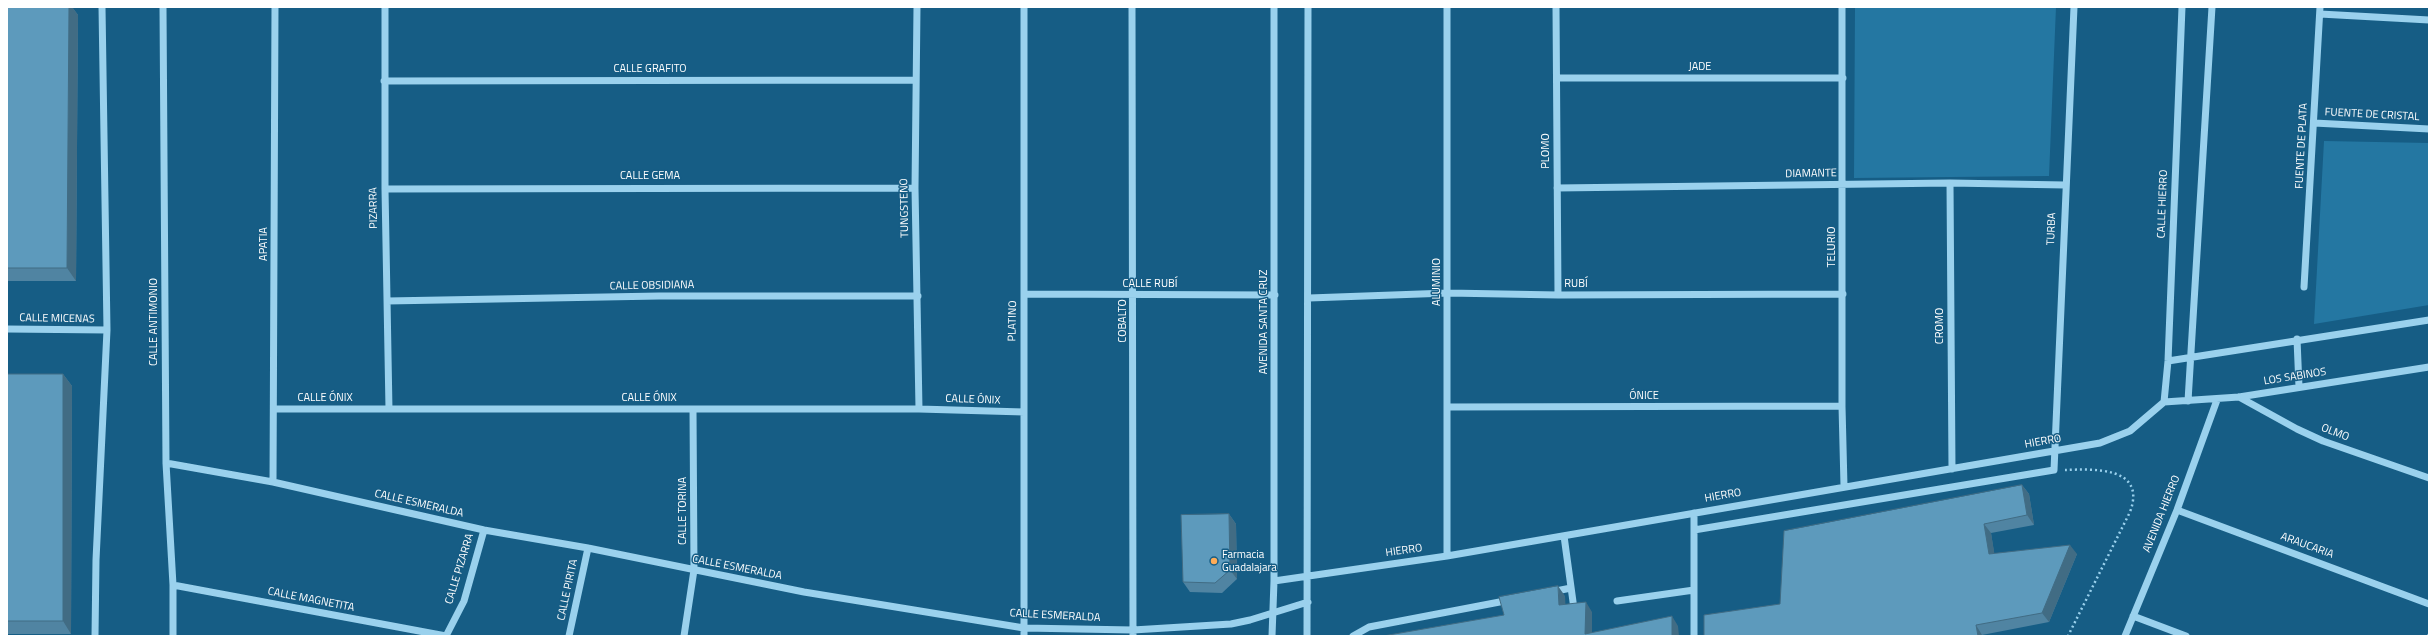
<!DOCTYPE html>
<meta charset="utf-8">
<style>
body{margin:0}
#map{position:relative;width:2436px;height:643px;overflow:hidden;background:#165d85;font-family:"Titillium Web",sans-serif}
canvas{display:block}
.frame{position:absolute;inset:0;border:8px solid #fff;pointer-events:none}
</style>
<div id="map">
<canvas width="2436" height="643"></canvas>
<div class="frame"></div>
</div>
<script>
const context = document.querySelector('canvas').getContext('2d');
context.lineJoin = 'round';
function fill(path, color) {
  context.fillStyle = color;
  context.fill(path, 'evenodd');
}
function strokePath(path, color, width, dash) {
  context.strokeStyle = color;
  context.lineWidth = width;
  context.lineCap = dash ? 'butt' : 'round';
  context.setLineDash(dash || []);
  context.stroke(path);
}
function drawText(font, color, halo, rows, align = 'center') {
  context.font = font + ' "Titillium Web",sans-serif';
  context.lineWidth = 3;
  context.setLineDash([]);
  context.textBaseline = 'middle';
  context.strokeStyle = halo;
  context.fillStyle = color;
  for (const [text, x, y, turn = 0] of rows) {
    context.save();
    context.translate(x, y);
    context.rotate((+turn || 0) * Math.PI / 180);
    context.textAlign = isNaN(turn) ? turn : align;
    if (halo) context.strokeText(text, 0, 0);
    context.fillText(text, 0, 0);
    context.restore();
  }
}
const green = new Path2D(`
 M1855,7H2056L2049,176L1854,178Z
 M2324,141L2429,143V305L2314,324Z`);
const path = new Path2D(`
 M2065,470C2093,469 2147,466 2130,512L2068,636
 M2428,636L2429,634`);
const minor = new Path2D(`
 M163,7L166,463L173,585V636
 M385,7V189L389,409
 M917,7L915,188L919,409
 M1024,7V636
 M1132,7L1133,636
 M1556,7L1558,295
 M1842,7V406L1844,486
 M2320,14L2429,20
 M1557,78H1843
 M384,81L916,80
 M2314,123L2429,129
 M1950,183L1952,469
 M1557,188L1950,183L2065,185
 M385,189L915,188
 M2304,287L2320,7
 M1025,294L1275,295
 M1309,298L1448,293L1558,295L1843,294
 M387,301L659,296H918
 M7,329L107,330
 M2297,339L2299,387
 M2168,361L2429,320
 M2239,397L2297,429L2323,441L2429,478
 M2188,401L2212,7
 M2164,402L2168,361L2182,7
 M2164,402L2239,397L2429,367
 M1447,407L1842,406
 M275,409H919L1024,412
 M166,463L273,482L484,530L588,548L804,592L1024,628L1133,630L1231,624L1250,620L1308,602
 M273,482L275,7
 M2177,510L2429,604
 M1694,530L2054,470L2074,7
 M1564,536L1574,609
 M1447,556V7
 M1274,581L1447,556L2100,443L2130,431L2164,402
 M173,585L446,636
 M1551,592L1571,588
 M1617,601L1694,590
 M2133,616L2186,636
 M95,636L96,560L107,330L102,7
 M446,636L464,601L484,530
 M569,636L588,548
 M684,636L694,570L693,409
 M1272,636L1274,581V7
 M1307,636L1308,7
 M1353,636L1369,627L1510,600
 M1694,636V513
 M2125,636L2177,510L2217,400`);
const wall = new Path2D(`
 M7,7H72L78,15L76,281H7Z
 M7,374H63L72,386L71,634H7Z
 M2022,485L2029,494L2034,525L1991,533L1994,553L2077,554L2049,622L1982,635L1983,636H1704L1780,604Z
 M1229,514L1236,524L1237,579L1222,593L1190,592L1183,582Z`);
const shadedWall = new Path2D(`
 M69,7H72L78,15L76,281L67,268Z
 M63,374L72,386L71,634L63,621Z
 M2022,485L2029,494L2034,525L2027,515Z
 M1229,514L1236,524L1237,579L1230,570Z
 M1984,524L1991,533L1996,563L1989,554Z
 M2070,545L2077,554L2049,622L2042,613Z
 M1558,586L1565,596L1566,615L1559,605Z
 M1586,602L1592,612V636L1585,634Z
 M1672,616L1678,626L1679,636H1672Z
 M1976,625L1982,635L1983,636H1978Z`);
const building = new Path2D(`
 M7,7H69L67,268H7Z
 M7,374H63V621H7Z
 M2022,485L2027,515L1984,524L1989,554L2070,545L2042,613L1976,625L1978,636H1704V615L1780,604L1784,531Z
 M1229,514L1230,570L1215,583L1183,582L1181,515Z
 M1558,586L1559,605L1586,602L1585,634L1672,616V636H1383L1504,615L1499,597Z`);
const markers = [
 [1214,561,4,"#ffac57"]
];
const streetNames = [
 ["JADE",1700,67],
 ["CALLE GRAFITO",650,69],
 ["FUENTE DE CRISTAL",2372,115,3],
 ["FUENTE DE PLATA",2302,146,-87],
 ["PLOMO",1546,151,-90],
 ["DIAMANTE",1811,174,-1],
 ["CALLE GEMA",650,176],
 ["CALLE HIERRO",2163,204,-88],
 ["PIZARRA",374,208,-91],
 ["TUNGSTENO",905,208,-91],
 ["TURBA",2052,229,-88],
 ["APATIA",264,244,-90],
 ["TELURIO",1832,247,-90],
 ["ALUMINIO",1437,282,-90],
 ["CALLE RUBÍ",1150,284],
 ["RUBÍ",1576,284],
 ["CALLE OBSIDIANA",652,286,-1],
 ["CALLE MICENAS",57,319,1],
 ["PLATINO",1013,321,-89],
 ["COBALTO",1123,321,-90],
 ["CALLE ANTIMONIO",154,322,-90],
 ["AVENIDA SANTA CRUZ",1264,322,-90],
 ["CROMO",1940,326,-90],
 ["LOS SABINOS",2295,377,-9],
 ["ÓNICE",1644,396],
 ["CALLE ÓNIX",325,398],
 ["CALLE ÓNIX",649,398],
 ["CALLE ÓNIX",973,400,2],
 ["OLMO",2335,433,21],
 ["HIERRO",2043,442,-10],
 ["HIERRO",1723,496,-10],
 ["CALLE ESMERALDA",419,504,13],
 ["CALLE TORINA",683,511,-90],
 ["AVENIDA HIERRO",2162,514,-68],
 ["ARAUCARIA",2307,546,20],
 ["HIERRO",1404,551,-8],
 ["CALLE ESMERALDA",737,568,11],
 ["CALLE PIZARRA",460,569,-73],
 ["CALLE PIRITA",568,590,-78],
 ["CALLE MAGNETITA",311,600,11],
 ["CALLE ESMERALDA",1055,616,3]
];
const poiNames = [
 ["Farmacia",1222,555],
 ["Guadalajara",1222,568]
];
fill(green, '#2477a2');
strokePath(path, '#9ad1ed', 2.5, [2, 3]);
strokePath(minor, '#9ad1ed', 7);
fill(wall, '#5084a2');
fill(shadedWall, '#416c84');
fill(building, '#5d9abc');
strokePath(building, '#416c84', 1);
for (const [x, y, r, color] of markers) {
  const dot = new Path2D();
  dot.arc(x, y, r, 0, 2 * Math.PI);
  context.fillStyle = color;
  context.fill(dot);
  strokePath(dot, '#165d85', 1.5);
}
drawText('11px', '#fff', '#165d85', streetNames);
drawText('11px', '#fff', '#165d85', poiNames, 'left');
</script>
